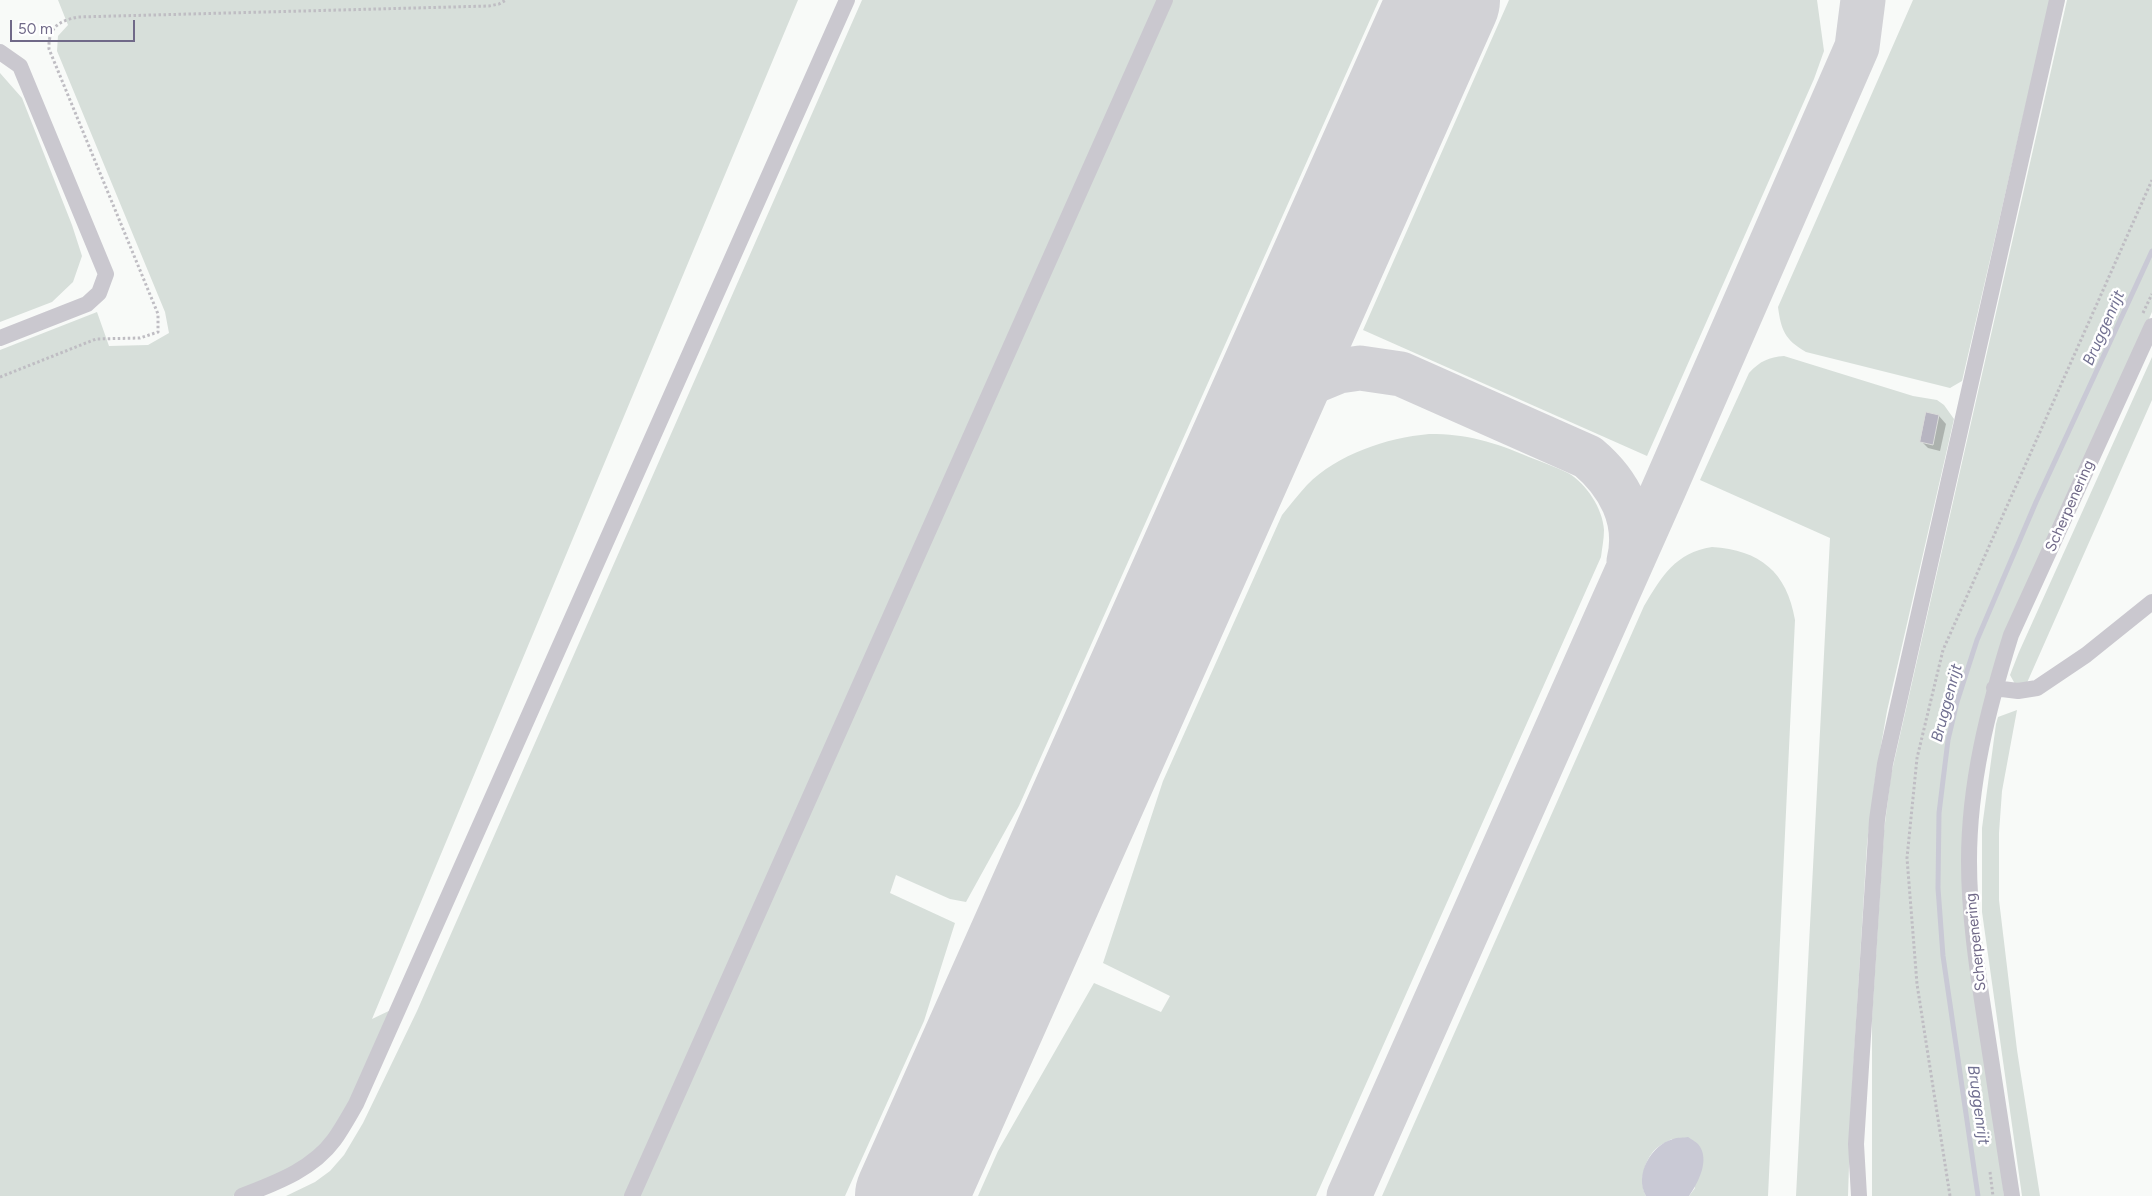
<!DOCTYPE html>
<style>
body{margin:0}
#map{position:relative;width:2152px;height:1196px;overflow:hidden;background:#f8faf8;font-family:Figtree,sans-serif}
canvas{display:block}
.scale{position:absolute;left:10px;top:20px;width:125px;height:22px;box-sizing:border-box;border:2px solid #706988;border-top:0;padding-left:6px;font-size:15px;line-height:18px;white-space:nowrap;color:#706988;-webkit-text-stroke:4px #fff;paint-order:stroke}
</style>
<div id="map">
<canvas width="2152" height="1196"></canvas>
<div class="scale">50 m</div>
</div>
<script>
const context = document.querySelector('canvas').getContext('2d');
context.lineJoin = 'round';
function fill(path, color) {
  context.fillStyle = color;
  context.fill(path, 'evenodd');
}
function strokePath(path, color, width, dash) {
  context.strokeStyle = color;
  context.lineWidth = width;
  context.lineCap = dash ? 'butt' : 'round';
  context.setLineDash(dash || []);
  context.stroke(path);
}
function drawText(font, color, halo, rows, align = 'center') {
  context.font = font + ' Figtree,sans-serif';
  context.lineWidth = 5;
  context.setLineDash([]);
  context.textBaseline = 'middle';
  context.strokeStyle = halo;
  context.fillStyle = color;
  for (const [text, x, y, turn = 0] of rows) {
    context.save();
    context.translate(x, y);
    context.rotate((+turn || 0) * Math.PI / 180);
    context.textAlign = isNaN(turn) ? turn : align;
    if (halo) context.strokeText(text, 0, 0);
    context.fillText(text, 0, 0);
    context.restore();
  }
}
const green = new Path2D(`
 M58,0H798L372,1019L395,1008L366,1074L322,1152L268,1182L233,1196H0V350L97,312L109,346L148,345L169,333L165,312L57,51L58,36L68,25Z
 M862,0H1379L1019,806L966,902L950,899L896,875L890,893L955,923L924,1021L845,1196H286L315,1182L330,1171L344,1155L363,1123L417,1011Z
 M1509,0H1817L1824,51L1814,79L1647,456L1363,330Z
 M1913,0H2050L1962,381L1950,388L1806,352C1785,340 1781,330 1778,307Z
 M2067,0H2152V312L2015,620L1964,837L2004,1196H1872V1018L1884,831L1891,775Z
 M0,73L22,98L72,225L82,256L73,282L52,302L0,322Z
 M1784,356L1913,396L1937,400L1944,405L1954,419L1887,711L1875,780L1867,844L1851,1106L1848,1196H1796L1830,538L1700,480L1749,373C1760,361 1769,357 1784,356Z
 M2152,357V400L2026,685L2015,684L2010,675L2019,652Z
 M1429,434C1468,434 1494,442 1529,457C1542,462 1556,467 1568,473C1586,483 1603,509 1604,530C1604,539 1602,548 1601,557L1316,1196H978L998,1151L1094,983L1161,1012L1170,996L1103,963L1163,781L1282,515C1290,505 1298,495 1307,485C1338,454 1386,438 1429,434Z
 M1712,547C1760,550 1787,572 1795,620L1768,1196H1689L1695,1188L1672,1139C1668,1141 1662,1144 1658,1147C1645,1157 1638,1181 1646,1196H1382L1644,606C1662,576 1675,553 1712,547Z
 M2017,710L2002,791L1999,833V900L2017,1050L2040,1196H2022L1982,912V828L1996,724L1998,717Z`);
const water = new Path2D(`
 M1688,1137C1691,1139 1696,1142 1698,1144C1711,1159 1698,1183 1689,1196H1646C1634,1175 1651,1145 1673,1139C1677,1137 1684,1138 1688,1137Z`);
const shadow = new Path2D(`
 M1939,416L1946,424L1940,451L1928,448L1921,441Z`);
const stream = new Path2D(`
 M1978,1196L1943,956L1938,888L1939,813L1948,740L1957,702L1977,640L2036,502L2152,251`);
const taxiway = new Path2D(`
 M1238,462L1257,430L1276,405L1293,390L1339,371L1360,368L1401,374L1588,457C1619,483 1639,520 1629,561
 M1349,1196L1663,491L1857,47L1863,0`);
const runway = new Path2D(`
 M911,1196L1444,0`);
const building = new Path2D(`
 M1926,412L1939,415L1933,445L1920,442Z`);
const path = new Path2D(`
 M2143,313L2152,294
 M0,377L96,339L140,338L158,332V314L49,49C48,27 59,21 78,17L489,6L499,4L506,0
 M1990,1172L1993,1196
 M1950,1196L1917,984L1907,858L1917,758L1943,650L2152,180`);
const minor = new Path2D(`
 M0,52L20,66L106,274L99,293L87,304L0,338
 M1994,688L2018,691L2037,688L2086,655L2152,602
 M242,1196C275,1183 312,1170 334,1140C342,1129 349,1116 356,1104L847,0
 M632,1196L1165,0
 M1859,1196L1856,1144L1877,820L1885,764L2057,0
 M2012,1196C2003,1137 1994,1078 1985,1020C1977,968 1969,914 1969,861C1969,783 1988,709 2011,635L2152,326`);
const streetNames = [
 ["Scherpenering",2070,506,-66],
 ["Scherpenering",1976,942,-96]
];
const waterNames = [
 ["Bruggenrijt",2104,328,-66],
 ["Bruggenrijt",1947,703,-75],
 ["Bruggenrijt",1978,1105,82]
];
fill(green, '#d7dfda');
fill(water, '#c9c9d5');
fill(shadow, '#0003');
strokePath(stream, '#c9c9d5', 5);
strokePath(taxiway, '#d2d2d6', 45);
strokePath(runway, '#d2d2d6', 112);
fill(building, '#b7b5c1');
strokePath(building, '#dadcda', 1);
strokePath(path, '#bfbdc3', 3, [2.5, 2.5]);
strokePath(minor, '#cac8cf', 16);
drawText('15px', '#706988', '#fff', streetNames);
drawText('italic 16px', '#717091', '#fff', waterNames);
</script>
